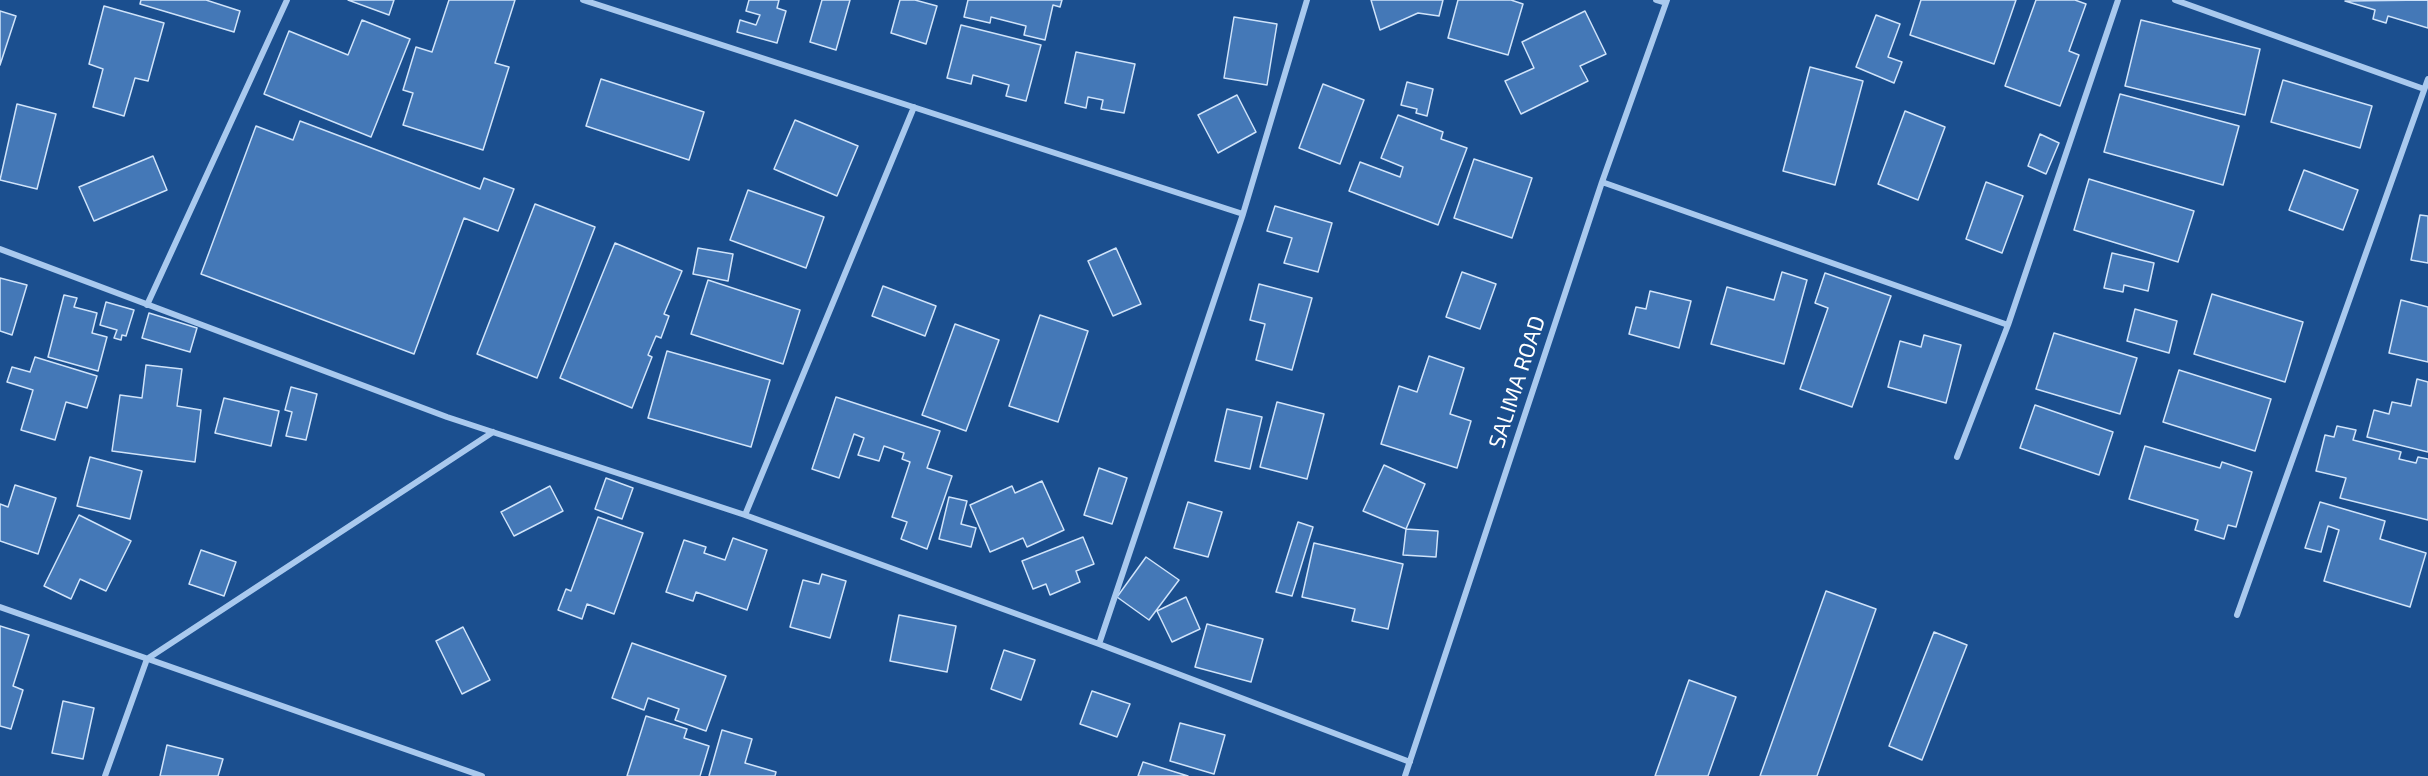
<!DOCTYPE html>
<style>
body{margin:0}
canvas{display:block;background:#1b4f8f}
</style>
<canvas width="2428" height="776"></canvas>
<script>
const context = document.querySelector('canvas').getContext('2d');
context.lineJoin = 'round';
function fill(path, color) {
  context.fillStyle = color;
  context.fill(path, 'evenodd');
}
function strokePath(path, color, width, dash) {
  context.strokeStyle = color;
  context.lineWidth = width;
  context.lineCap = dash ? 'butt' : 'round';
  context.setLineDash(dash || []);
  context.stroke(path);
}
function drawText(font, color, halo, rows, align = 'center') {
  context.font = font + ' "Exo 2",sans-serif';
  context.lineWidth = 6;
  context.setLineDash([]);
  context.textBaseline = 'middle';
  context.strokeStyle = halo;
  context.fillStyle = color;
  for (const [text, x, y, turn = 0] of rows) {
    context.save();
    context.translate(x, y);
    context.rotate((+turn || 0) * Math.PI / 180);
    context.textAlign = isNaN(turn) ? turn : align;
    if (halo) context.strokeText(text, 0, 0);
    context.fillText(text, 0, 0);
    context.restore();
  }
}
const building = new Path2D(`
 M141,0H206L240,11L234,32L140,4Z
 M348,0H394L389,15Z
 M449,0H515L495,63L509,67L483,150L403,125L413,93L403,90L416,47L432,52Z
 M749,0H779L777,8L786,11L777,43L737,32L740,20L756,25L760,15L746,11Z
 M822,0H850L836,50L810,42Z
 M900,0H915L937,6L926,44L891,33Z
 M968,0H1062L1060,7L1053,5L1045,40L1024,35L1026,26L991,17L990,23L964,17Z
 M1371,0H1443L1439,16L1418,13L1380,30Z
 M1458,0H1511L1523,4L1508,55L1448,38Z
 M1921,0H2016L1994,64L1910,35Z
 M2036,0H2075L2086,4L2069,51L2079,55L2060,106L2005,86Z
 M2428,0V28L2388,16L2386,23L2373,19L2375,10L2345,1Z
 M104,6L164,23L148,81L135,78L124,116L93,107L103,69L89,64Z
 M0,11L16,16L0,65Z
 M1585,11L1606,54L1580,66L1588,81L1521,114L1505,81L1534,68L1522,42Z
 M1876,15L1900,24L1888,57L1902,62L1894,83L1856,67Z
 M1234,17L1277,24L1267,85L1224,78Z
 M362,20L410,39L371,137L264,94L289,31L348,55Z
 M2141,20L2260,49L2245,115L2125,86Z
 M961,25L1041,45L1026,101L1006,96L1009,85L973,75L971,84L947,78Z
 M1076,52L1135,64L1124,113L1101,109L1103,100L1088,97L1086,108L1065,103Z
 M1810,67L1863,81L1835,185L1783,171Z
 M601,79L704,112L689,160L586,126Z
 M2283,80L2372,106L2360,148L2271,122Z
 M1407,82L1433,89L1427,116L1416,113L1417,109L1401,105Z
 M1323,84L1364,100L1340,164L1299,148Z
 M2120,94L2239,126L2223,185L2104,152Z
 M1237,95L1256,132L1218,153L1198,115Z
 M17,104L56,114L37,189L0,180Z
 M1905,111L1945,127L1918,200L1878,184Z
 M1398,115L1443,132L1441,139L1467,148L1438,225L1349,191L1360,162L1400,177L1403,167L1381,158Z
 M795,120L858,146L837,196L774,169Z
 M300,121L480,189L484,178L514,189L498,231L464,218L414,354L201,274L256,126L293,140Z
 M2040,134L2059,143L2046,174L2028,166Z
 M153,156L167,190L94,221L79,187Z
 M1474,159L1532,178L1512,238L1454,218Z
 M2304,170L2358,190L2343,230L2289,210Z
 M2089,179L2194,211L2178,262L2074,230Z
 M1986,182L2023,196L2002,253L1966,239Z
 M748,190L824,217L806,268L730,240Z
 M535,204L595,227L537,378L477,354Z
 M1275,206L1332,223L1318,272L1284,263L1292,238L1267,231Z
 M2420,215L2428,216V263L2411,260Z
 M615,243L682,271L664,314L669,316L661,338L656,336L648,355L652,357L632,408L560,378Z
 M698,248L733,254L728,281L693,274Z
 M1116,248L1141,304L1113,316L1088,261Z
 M2112,253L2154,263L2148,291L2124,285L2123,292L2104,288Z
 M1462,272L1496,284L1480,329L1446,317Z
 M1782,272L1807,280L1784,364L1711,344L1727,287L1774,300Z
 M1825,273L1891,296L1852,407L1800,389L1828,308L1815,303Z
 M0,278L27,285L12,335L0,331Z
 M708,280L800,310L783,364L691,334Z
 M1259,284L1312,298L1292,370L1256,360L1265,324L1250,320Z
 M883,286L936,306L925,336L872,316Z
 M1650,291L1691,301L1679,348L1629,334L1636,307L1646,309Z
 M2212,294L2303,322L2285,382L2194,354Z
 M64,295L77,298L74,307L97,313L92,333L107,337L98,371L48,357Z
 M2401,300L2428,307V362L2389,353Z
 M106,302L134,310L126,336L122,335L121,340L114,338L117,330L100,325Z
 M2135,309L2177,321L2169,353L2127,341Z
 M149,313L197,328L190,352L142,338Z
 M1040,315L1088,331L1058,422L1009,406Z
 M955,324L999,340L966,431L922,415Z
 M2054,333L2137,358L2120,414L2036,389Z
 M1924,335L1961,345L1946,403L1888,387L1900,341L1921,347Z
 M667,351L770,380L751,447L648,418Z
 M1429,356L1464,368L1450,414L1471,421L1457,468L1381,444L1399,386L1417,392Z
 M35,357L97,376L87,408L66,402L55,440L21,430L33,390L7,382L12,367L30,372Z
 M146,365L182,369L177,406L201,410L195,462L112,451L120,395L142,398Z
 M2179,370L2271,399L2255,451L2163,422Z
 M2417,379L2428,382V452L2367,437L2374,410L2389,414L2392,402L2411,406Z
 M291,387L317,394L306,440L286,436L292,412L285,410Z
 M836,397L940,431L927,468L952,476L927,549L901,539L907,522L892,517L910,462L902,459L904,453L884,446L879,461L858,455L864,438L854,434L839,478L812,469Z
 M224,398L279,411L271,446L215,433Z
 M1277,402L1324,414L1307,479L1260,467Z
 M2035,405L2113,432L2099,475L2020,448Z
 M1227,409L1262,417L1250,469L1215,461Z
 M2337,426L2356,430L2353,440L2401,452L2399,459L2416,463L2418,457L2428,459V520L2340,498L2346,478L2316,471L2325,435L2334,437Z
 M2145,446L2220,468L2222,462L2252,472L2236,527L2228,525L2224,539L2195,530L2198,520L2129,499Z
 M90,457L142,471L130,519L77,506Z
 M1384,465L1425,484L1406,529L1363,511Z
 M1099,468L1127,478L1112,524L1084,515Z
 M606,478L633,488L622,519L595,509Z
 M1042,481L1064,530L1027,547L1023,538L990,552L970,505L1012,486L1015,493Z
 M15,485L56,498L38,554L0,541V504L8,507Z
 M550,486L563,511L514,536L501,512Z
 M949,497L967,501L961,524L976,528L971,547L939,539Z
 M1188,502L1222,512L1208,557L1174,548Z
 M2320,502L2385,521L2380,539L2426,553L2410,607L2324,581L2339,530L2328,526L2321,552L2305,548Z
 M79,515L131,541L106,591L80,579L71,599L44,586Z
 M598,517L643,533L614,614L587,604L582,619L558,610L566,589L571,591Z
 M1298,522L1313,527L1292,596L1276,592Z
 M1406,529L1438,531L1436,557L1403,555Z
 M1083,537L1094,564L1076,571L1080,582L1050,595L1046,584L1033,589L1022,561Z
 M733,538L767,550L747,610L696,592L693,601L666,592L684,540L706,547L704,553L725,560Z
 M1314,543L1403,564L1388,629L1352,621L1355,609L1302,597Z
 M201,550L236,562L224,596L189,584Z
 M1146,557L1179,580L1149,620L1117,597Z
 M822,574L846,581L830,638L790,627L803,580L819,584Z
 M1826,591L1876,609L1817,776H1760Z
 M1186,597L1200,629L1172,642L1157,611Z
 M899,615L956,626L947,672L890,661Z
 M1207,624L1263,639L1251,682L1195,667Z
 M0,626L29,635L13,686L23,690L11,729L0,726Z
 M463,627L490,680L462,694L436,641Z
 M1934,632L1967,645L1922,760L1889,746Z
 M632,643L726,676L706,731L675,720L679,709L648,698L644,710L612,698Z
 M1004,650L1035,660L1021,700L991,689Z
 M1689,680L1736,697L1708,776H1655Z
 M1092,691L1130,704L1117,737L1080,724Z
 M63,701L94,708L83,759L52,753Z
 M646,716L687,729L684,738L709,746L700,776H627Z
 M1180,723L1225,735L1214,774L1170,761Z
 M722,730L752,739L745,763L776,772L775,776H709Z
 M167,745L223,759L218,776H160Z
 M1143,762L1188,776H1138Z`);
const minor = new Path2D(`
 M583,0L1243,214
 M1656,0L1666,3
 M2175,0L2424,89
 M1602,182L2008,325
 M0,249L447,417L745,515L1099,644L1410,762
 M147,305L287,0
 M1957,457L2008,325L2118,0
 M745,515L914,107
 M0,607L482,776
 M2237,615L2428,79
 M1099,644L1243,214L1307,0
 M105,776L147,659L493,432
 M1405,776L1602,182L1667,0`);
const streetNames = [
 ["SALIMA ROAD",1517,382,-72]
];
fill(building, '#4478b7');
strokePath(building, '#cfe3fa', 1.5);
strokePath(minor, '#a9c9ee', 6);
drawText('22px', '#fff', '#1b4f8f', streetNames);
</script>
